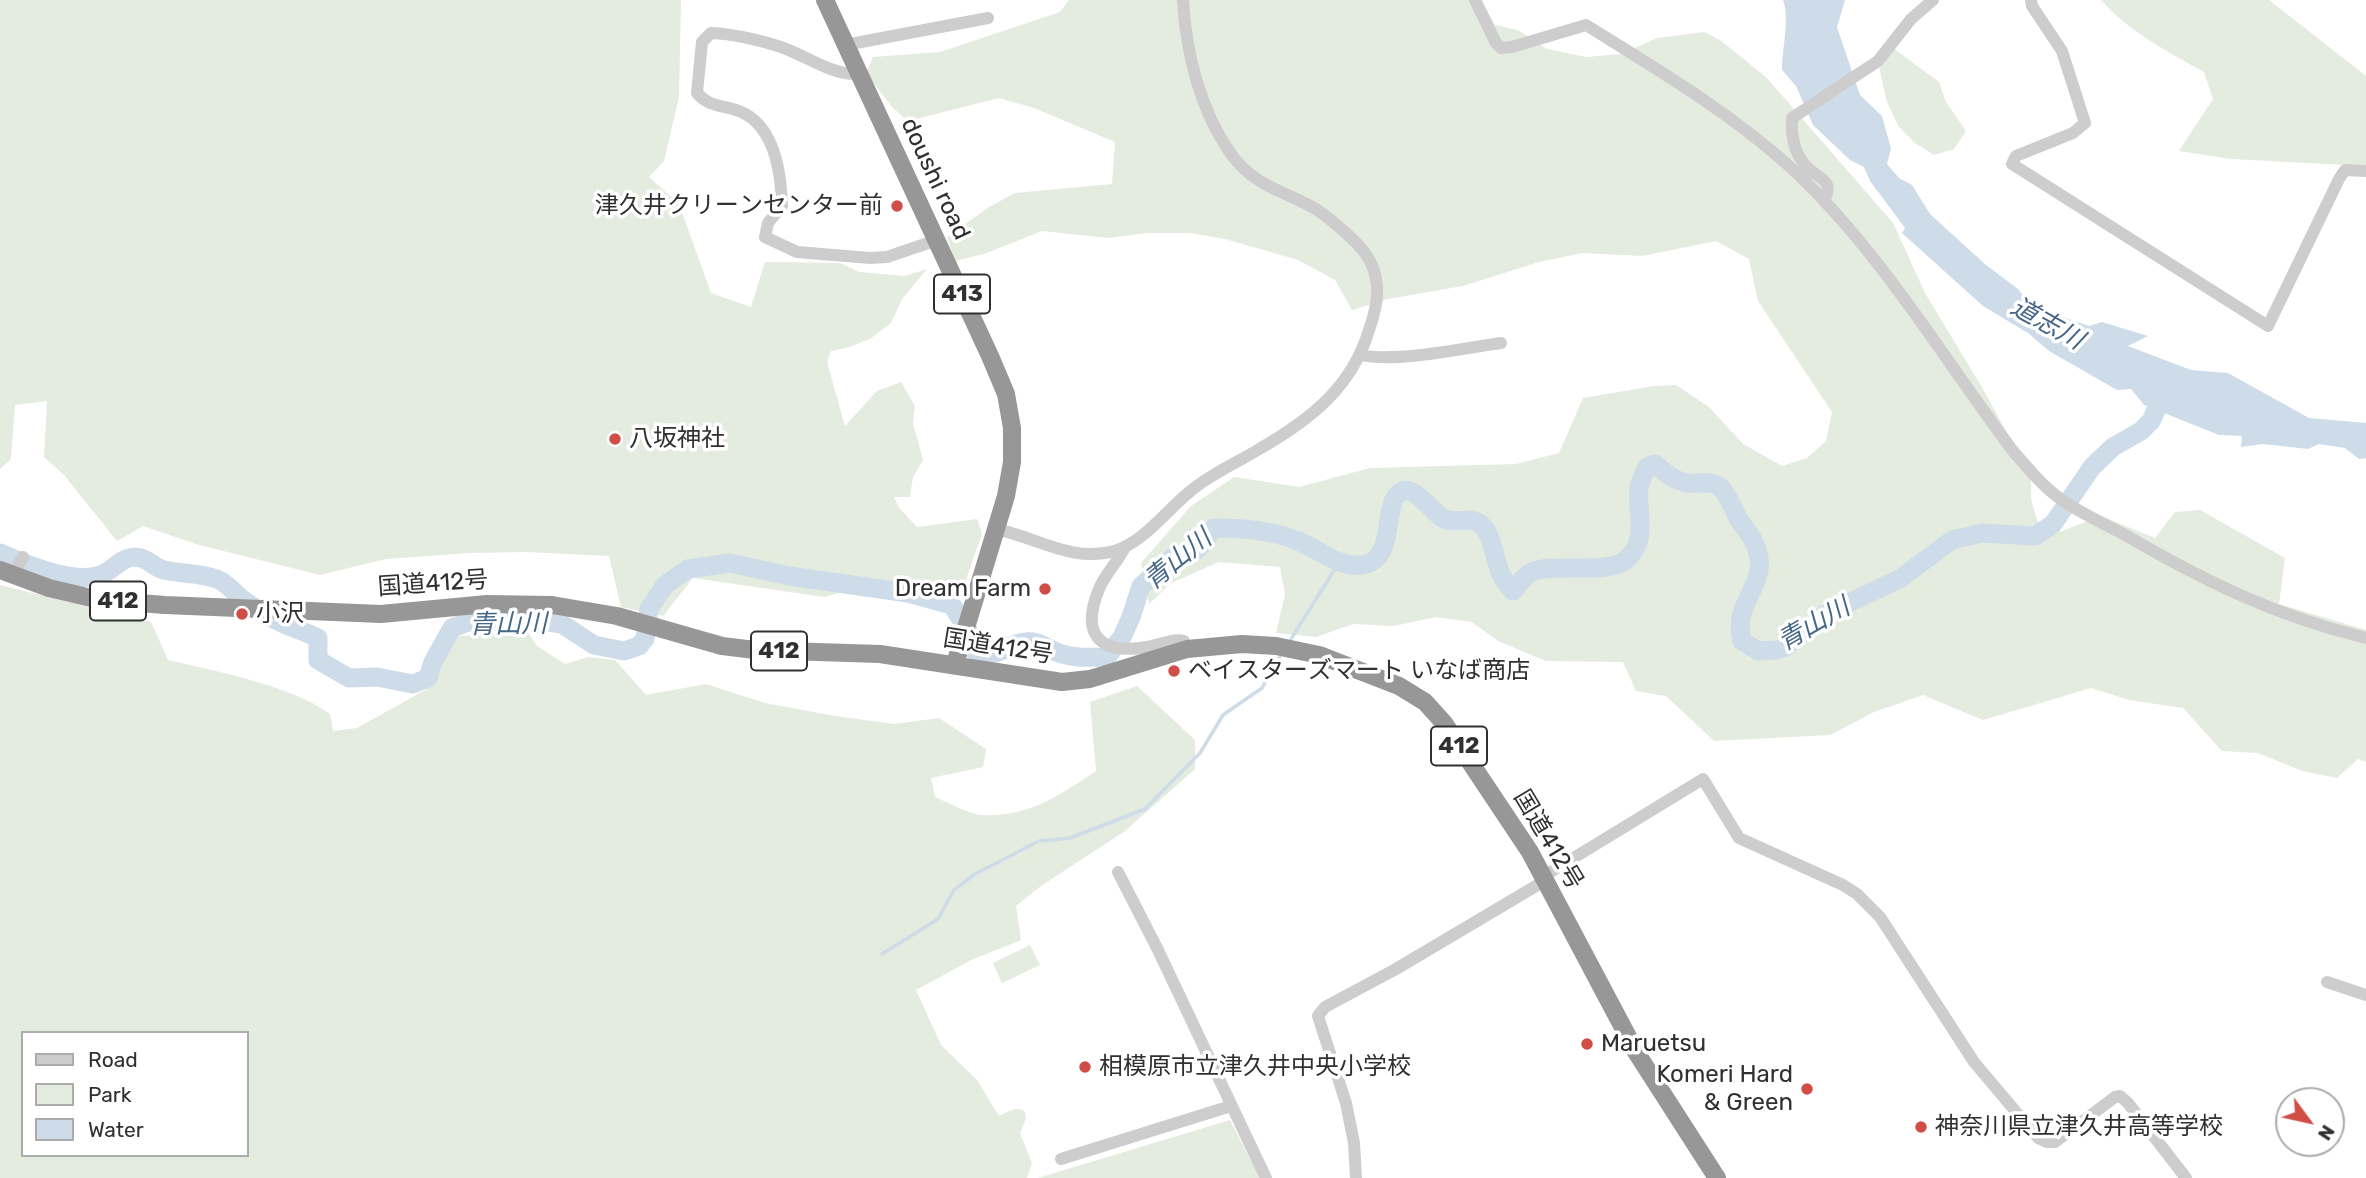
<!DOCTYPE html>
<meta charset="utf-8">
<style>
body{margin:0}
#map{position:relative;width:2366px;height:1178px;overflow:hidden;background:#fff;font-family:Rubik,sans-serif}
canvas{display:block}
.legend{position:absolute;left:21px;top:1031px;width:228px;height:126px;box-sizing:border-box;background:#fff;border:2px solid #acacac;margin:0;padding:9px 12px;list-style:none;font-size:21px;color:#303030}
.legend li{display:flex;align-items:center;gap:14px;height:35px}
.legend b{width:35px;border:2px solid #acacac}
.north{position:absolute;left:2275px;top:1087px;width:70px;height:70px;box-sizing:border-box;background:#fff;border:2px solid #acacac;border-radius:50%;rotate:123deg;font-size:19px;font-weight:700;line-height:28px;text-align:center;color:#303030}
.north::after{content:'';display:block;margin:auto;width:24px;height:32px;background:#d14e48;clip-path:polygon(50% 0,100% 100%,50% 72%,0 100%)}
</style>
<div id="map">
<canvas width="2366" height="1178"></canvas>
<ul class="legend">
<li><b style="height:9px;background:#cdcdcd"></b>Road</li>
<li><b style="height:19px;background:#e4ebdf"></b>Park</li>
<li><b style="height:19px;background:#cedbe8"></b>Water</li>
</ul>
<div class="north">N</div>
</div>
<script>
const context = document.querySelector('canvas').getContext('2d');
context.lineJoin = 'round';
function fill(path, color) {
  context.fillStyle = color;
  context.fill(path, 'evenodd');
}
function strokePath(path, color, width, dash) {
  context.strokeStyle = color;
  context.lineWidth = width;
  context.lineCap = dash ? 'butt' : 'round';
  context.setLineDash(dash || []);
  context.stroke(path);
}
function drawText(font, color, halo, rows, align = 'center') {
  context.font = font + ' Rubik,"Noto Sans JP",sans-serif';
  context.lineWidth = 7;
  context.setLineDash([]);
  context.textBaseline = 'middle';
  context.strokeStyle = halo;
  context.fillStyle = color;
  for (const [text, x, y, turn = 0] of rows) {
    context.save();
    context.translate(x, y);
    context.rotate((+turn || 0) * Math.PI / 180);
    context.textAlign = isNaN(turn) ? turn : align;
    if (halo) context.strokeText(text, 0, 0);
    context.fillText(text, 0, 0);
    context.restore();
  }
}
const green = new Path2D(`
 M0,0H681L679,97L664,161L649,177L679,204L711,293L751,307L765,262L840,263L859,272L905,276L927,269L902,299L891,323L870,339L846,348L831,351L827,362L845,426L877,391L901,382L915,406L913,423L923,460L913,477L910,497H894L899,508L917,527L977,519L982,534L958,602L875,583L824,597L693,578L663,616L621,607L609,556L527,552L469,553L386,559L320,575L199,545L143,526L117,541L64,475L44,457L47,401L15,405L11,459L0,469Z
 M1069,0H1481L1495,25L1518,30L1547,49L1586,57L1621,54L1657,38L1704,32L1720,40L1766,77L1893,223L1925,293L1983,389L2031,477V499L2038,524L2028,544L2101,516L2155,538L2175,512L2200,510L2285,558L2279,604L2366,630V762L2358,759L2337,778L2302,771L2258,753L2222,751L2183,708L2129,700L2091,688L1983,720L1923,695L1874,712L1830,735L1714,741L1666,696L1636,691L1623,662L1546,661L1498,641L1472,622L1436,617L1394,626L1353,624L1316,637L1276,633L1285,594L1280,567L1219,562L1171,583L1149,604L1141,563L1191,506L1234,477L1299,487L1370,468L1516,464L1559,453L1583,398L1654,386L1676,385L1709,407L1743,444L1782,466L1807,458L1826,441L1832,412L1758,301L1749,259L1716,241L1642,256L1583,253L1539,262L1463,286L1388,299L1352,310L1335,280L1298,260L1225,239L1190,233H1147L1109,238L1042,231L984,254L955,261L947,237L989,207L1015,193L1112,184L1115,142L1034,108L999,98L908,121L892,107L866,73L873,57L940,52L1060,12Z
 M2101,0H2269L2366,76V166L2231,159L2179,151L2213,99L2204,72C2167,51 2129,32 2101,0Z
 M1885,42L1939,82L1946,102L1966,131L1954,149L1934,155L1915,143L1899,127L1887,102L1879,67Z
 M0,585L151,622L168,660C215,671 293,686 330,714L333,731L357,728L427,689L459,636L528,632L537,646L565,664L588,657L615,660L646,695L706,684L765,703L835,716L894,724L939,718L986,749L983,767L931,778L935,797C948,802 966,813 980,815C1027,818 1059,796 1096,771L1090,702L1137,686L1195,740V769L1125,831L1041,886L1016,906L1021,940L971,960L916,990L941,1045L977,1080L999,1116C1008,1112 1017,1105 1025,1112L1026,1118L1020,1133L1032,1163L1027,1178H0ZM23,1033H247V1155H23Z
 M1030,945L1040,965L1002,983L993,963Z
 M1230,1120L1260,1178H1038Z`);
const water = new Path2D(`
 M1783,0H1845L1837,27L1860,95L1882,116L1891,149L1887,164L1899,178L1912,185L1930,214L1986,265L2018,289L2031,306L2089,326L2102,322L2148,336L2128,346L2191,370L2228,373L2309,418L2366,423V458L2359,459L2345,448L2319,444L2308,449L2263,444L2241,447L2242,436L2219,435L2144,405L2131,389L2117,390L2049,351L2028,333L1983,306L1902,233L1905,228L1870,181L1864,167L1850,160L1813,125L1796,86L1782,70C1782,49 1790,19 1783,0Z`);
const stream = new Path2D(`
 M1291,639L1340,561
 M882,954L938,919L954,890L975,874L1039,841L1070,838L1145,809L1200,753L1223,715L1262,688L1280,657`);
const river = new Path2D(`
 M0,553C25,564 76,586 103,574C116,568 123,554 141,558C149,560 155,568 164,570C182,574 200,573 217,579C227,583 234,592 242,599C252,606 263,614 274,619C288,627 304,631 318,638V660L349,678L377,677L413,684L428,678L433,662L452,628L468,622L542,621L562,624L594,645L624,651L639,646L645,639L649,609L665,585L688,569L730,563L789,576L908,593L952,605L972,637L974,650C1003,660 1003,644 1026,642C1041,640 1049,651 1062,654C1077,659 1092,657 1107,657L1122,637L1131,617L1141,586L1172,558L1187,556L1199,548L1214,528C1242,528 1272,530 1298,541C1319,549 1338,568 1362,565C1397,560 1382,506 1399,493C1412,482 1431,510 1441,517C1456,527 1473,512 1485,529C1498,547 1492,571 1513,591C1519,585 1524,575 1532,572C1554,562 1609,576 1627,559C1649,539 1636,512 1639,487C1641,480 1644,474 1647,467L1655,464C1665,473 1674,481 1688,483C1699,484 1710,480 1720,487C1728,494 1734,511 1739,520C1747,531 1755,540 1758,553C1767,586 1732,602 1742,641L1758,651L1776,650L1786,647L1824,615L1901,578L1952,540L1982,533L2035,536L2053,524L2092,467L2113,447L2141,431L2151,421L2166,388`);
const minor = new Path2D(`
 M1475,0L1496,43L1501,48L1512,47L1586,25C1655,68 1726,110 1787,164C1878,247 1940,354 2013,451C2028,468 2043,487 2062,500C2082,514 2105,524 2127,536C2206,582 2276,616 2366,638
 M2031,0L2032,6L2062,51L2085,123L2073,133L2016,156L2012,164L2268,326L2339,179L2345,170L2366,171
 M845,45L988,18
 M858,74C831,75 807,56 781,47C759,40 734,34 711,33L702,42L697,93C708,106 720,105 736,110C774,122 781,171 782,206L768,223L765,237L797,252L870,258L887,257L937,240
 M1824,201C1826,196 1829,190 1827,185C1825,179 1815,174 1810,170C1795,157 1791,137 1792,118L1878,61L1911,19L1933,0
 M1361,355C1396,363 1464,348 1501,343
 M996,529C1036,537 1072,563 1114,551C1145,543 1171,504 1197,486C1217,471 1240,461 1261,448C1311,419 1352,387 1369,330C1376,310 1381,289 1373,268C1368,254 1358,244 1347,234C1337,225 1326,215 1314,208C1282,190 1254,186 1231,154C1200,110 1186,53 1183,0
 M1125,547C1118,562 1105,574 1099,589C1080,635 1100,655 1147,647C1159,645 1173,638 1184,641L1187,649
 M18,566L23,557
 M1118,872L1158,950L1266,1178
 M1544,876L1703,779L1739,838L1843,885L1857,894L1880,917L1974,1062L2038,1138L2047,1142H2055L2115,1097L2120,1096L2128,1103L2186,1178
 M2327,982L2366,995
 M1061,1159L1231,1106
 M1356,1178L1354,1143L1346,1103L1318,1016L1325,1007L1396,969L1546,880`);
const highway = new Path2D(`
 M825,0L990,356L1006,394L1012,428V462L1006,496L955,664
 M0,570L49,588L100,600L165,605L381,614L487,604L552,605L617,616L722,646L755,650L880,654L1062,682L1090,679L1187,649L1242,644L1276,646L1319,655L1399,686L1425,702L1444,723L1530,852L1636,1052L1717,1178`);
const markers = [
 [897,206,7,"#d14e48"],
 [615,439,7,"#d14e48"],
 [1045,589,7,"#d14e48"],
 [242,614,7,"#d14e48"],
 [1174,671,7,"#d14e48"],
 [1587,1044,7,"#d14e48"],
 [1085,1067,7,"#d14e48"],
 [1807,1089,7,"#d14e48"],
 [1921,1127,7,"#d14e48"]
];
const shields = [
 [962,294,56],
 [118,601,56],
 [779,651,56],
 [1459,746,56]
];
const shieldNames = [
 ["413",962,294],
 ["412",118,601],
 ["412",779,651],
 ["412",1459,746]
];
const streetNames = [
 ["doushi road",935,179,65],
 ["国道412号",433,584,-4],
 ["国道412号",998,647,9],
 ["国道412号",1548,840,59]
];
const poiNames = [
 ["津久井クリーンセンター前",883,206,"right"],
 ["八坂神社",629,439],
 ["Dream Farm",1031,589,"right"],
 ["小沢",256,614],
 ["ベイスターズマート いなば商店",1188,671],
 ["Maruetsu",1601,1044],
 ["相模原市立津久井中央小学校",1099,1067],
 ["Komeri Hard",1793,1075,"right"],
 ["& Green",1793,1103,"right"],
 ["神奈川県立津久井高等学校",1935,1127]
];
const waterNames = [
 ["道志川",2047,324,29],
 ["青山川",1178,560,-39],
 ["青山川",508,625,-1],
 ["青山川",1814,625,-30]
];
fill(green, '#e4ebdf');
fill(water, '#cedbe8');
strokePath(stream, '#cedbe8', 3.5);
strokePath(river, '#cedbe8', 19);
strokePath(minor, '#cdcdcd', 12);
strokePath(highway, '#979797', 18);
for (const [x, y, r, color] of markers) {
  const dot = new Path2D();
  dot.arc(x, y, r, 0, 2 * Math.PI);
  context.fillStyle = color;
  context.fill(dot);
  strokePath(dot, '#fff', 2.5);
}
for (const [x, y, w] of shields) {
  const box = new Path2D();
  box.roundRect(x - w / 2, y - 19.5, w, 39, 5);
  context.fillStyle = '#fff';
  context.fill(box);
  strokePath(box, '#303030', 2);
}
drawText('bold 23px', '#303030', null, shieldNames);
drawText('24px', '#303030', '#fff', streetNames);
drawText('24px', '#303030', '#fff', poiNames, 'left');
drawText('italic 26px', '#476788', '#fff', waterNames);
</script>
